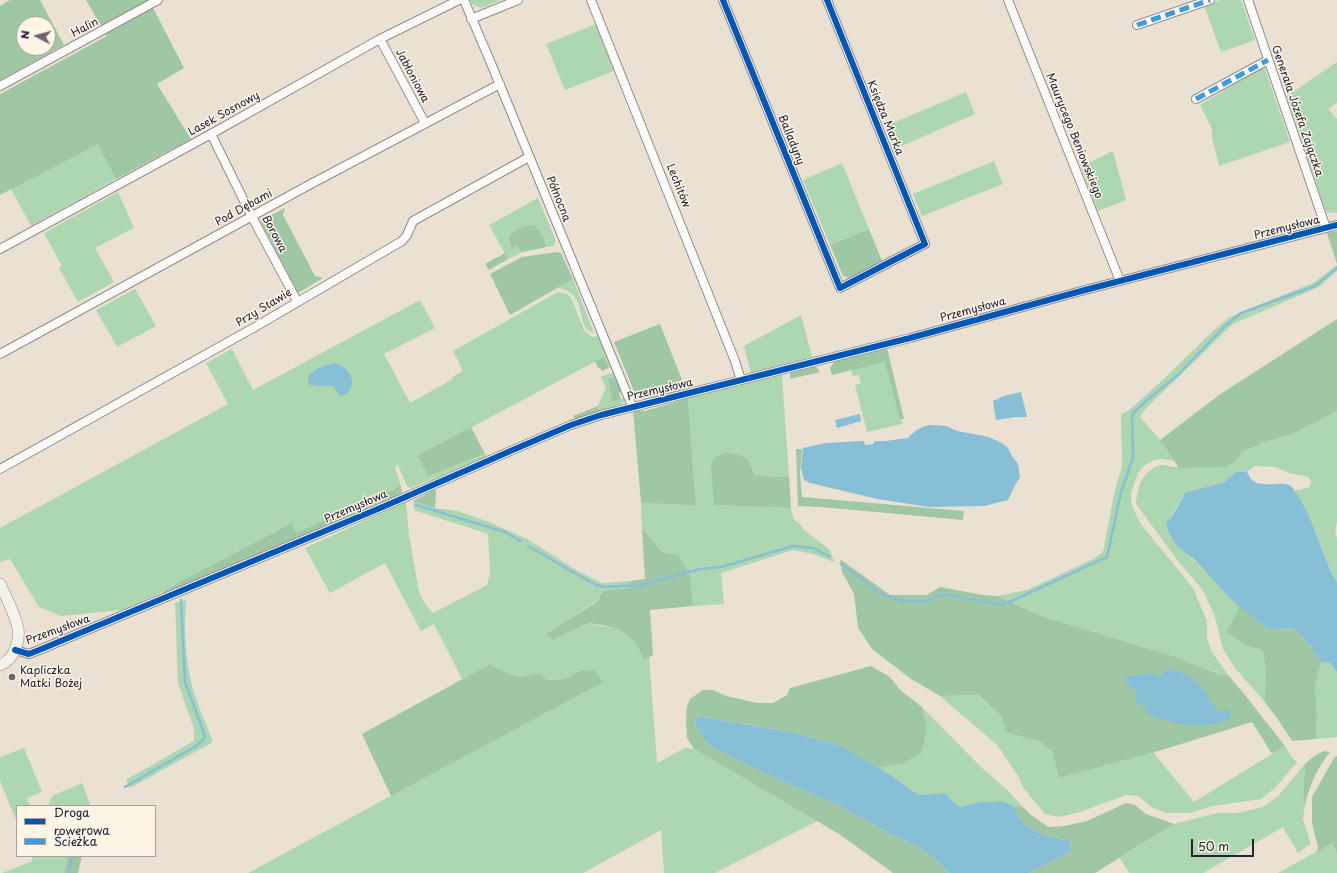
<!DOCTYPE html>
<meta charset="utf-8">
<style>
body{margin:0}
#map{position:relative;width:1337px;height:873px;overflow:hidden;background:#ebe1d3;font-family:"Playpen Sans",sans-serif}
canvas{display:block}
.legend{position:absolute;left:16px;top:805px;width:140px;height:52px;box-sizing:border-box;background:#fcf5e5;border:1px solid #a5a1a1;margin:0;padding:5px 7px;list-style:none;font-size:12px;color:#22223b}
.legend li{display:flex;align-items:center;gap:8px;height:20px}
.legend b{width:20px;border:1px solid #a5a1a1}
.north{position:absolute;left:16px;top:16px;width:40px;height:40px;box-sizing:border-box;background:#fcf5e5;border:1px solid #a5a1a1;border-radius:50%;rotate:276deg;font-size:11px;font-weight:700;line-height:16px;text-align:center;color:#22223b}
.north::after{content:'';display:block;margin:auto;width:14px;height:18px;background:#686570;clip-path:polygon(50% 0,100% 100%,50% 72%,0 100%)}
.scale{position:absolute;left:1191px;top:839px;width:63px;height:18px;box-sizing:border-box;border:2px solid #22223b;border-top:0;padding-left:5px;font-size:12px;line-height:14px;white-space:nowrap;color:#22223b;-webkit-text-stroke:3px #fcf5e5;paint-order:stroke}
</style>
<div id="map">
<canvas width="1337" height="873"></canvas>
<ul class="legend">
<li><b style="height:5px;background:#0057b8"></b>Droga rowerowa</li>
<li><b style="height:5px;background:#3c9ce2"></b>Ścieżka</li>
</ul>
<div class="north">N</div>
<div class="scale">50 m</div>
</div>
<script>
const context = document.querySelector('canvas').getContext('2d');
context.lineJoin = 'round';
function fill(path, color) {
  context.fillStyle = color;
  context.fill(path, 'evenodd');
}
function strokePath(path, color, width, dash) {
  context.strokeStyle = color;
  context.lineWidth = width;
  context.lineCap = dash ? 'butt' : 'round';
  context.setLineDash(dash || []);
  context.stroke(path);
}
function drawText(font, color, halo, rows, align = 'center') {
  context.font = font + ' "Playpen Sans",sans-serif';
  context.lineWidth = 3;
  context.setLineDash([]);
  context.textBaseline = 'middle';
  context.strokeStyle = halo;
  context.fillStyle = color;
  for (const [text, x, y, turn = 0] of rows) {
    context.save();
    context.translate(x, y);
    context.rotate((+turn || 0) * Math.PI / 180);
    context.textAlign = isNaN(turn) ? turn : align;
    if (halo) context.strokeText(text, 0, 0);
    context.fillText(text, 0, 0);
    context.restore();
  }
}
const green = new Path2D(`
 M470,0H502L481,8L472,4Z
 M1220,0H1241L1255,40L1221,52L1204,5Z
 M596,24L614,71L565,90L546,44Z
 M1337,62V103L1328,109L1337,119V213L1326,212L1287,96Z
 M1264,66L1290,142L1219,166L1212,137V129L1200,105Z
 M966,92L975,114L895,149L886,126Z
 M99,145L116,179L31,226L11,189Z
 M1113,151L1126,200L1098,211L1081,167Z
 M994,161L1003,184L922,216L913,194Z
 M842,163L869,229L830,245L803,180Z
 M118,192L134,228L95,248L114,282L78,302L59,268L62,266L44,233Z
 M538,198L556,241L554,242V246L546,247V243L537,227L517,246L520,251L523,252L508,259L489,225Z
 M1337,265V271L1319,287L1233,324L1145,409L1140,417L1160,440L1174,461L1161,459L1154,460L1145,465L1138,473L1131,493V503L1140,523L1193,588L1207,621V638L1212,652L1229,676L1218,674L1173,656L1041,616L997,596L1027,590L1093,559L1103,552L1114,494L1122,466L1121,414L1128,411L1164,379L1216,328L1230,317L1315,282Z
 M573,279L594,333C573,327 590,293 558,288L563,284Z
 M135,289L156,326L117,347L96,310Z
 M558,292L567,294L571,298L584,330L592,337L599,336L613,365L609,368L604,357L417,456L428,476L485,454L487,457L410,488L407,486L398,465L395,467L401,486L296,533L290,523L181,581L163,592L122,610L61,616L39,607L10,559L1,562L0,560V528L228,404L206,363L232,349L253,390L420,300L435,328L384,354L410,403L453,379L452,377L463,371L453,351Z
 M801,315L812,357L751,373L744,346Z
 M886,362L902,424L867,432L855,385L861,383L859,375L853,376L851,370Z
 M614,372L616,373L617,376L608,379L612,402L626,397C624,408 608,409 599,411L598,406L606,387L601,377Z
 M782,375L789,477L759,476C752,473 751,467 749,460L714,505L791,508L794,520L800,524L804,530L830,550L834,562L813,554L793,550L721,573L724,604L693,606L690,575L663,553L642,528L641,503L696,504L688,398Z
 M1337,411V521L1335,534L1337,537V583C1321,553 1315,519 1294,491L1310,487L1311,481L1308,477L1290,473L1276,467L1254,466L1247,472L1237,471L1224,482L1185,493L1176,508L1172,517L1179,548L1189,554L1203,570L1239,605L1234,618L1226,632L1245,645L1262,650C1267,667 1266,683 1264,701L1235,668L1223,649L1214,614L1202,589L1178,561L1136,504C1137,490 1140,477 1152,469C1155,467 1158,465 1163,465C1171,466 1179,468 1187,468C1204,467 1220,464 1236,461L1242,452L1264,442L1293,434Z
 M413,501L435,508L458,511L489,522L529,540L578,571L602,583L631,581L630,588L602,591L598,600L547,634L552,640L589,623L602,626L620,630L635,642L644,660L649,657L657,763L685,748L694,749L817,821L715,873H664L661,830L583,873H248L602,682L582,670L564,679L547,680L540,673L521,677L507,673L490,664L462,679L434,624L421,631L385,563L330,593L305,548L406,502L409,535L419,592L425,604L433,613L487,585L490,572L488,534L414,510Z
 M186,600C184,629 185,661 193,689C198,707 207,725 213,742L130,788L126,780L194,741V729L178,683L175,603Z
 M1325,661L1330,663L1337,672V737L1316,739L1317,716L1315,686L1321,662Z
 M977,695L1000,715L1008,733L1039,741L1052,751L1059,778L1153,752L1194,802L1285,746L1291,756L1297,762L1275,788L1261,799L1213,806L1190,813H1167L1153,808L1138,796L1126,795L1080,812L1059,817L1045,814L1024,789L1018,776L997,745L940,696Z
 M922,707L981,767L1008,791L1023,807L1016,816L1001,801L981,802L959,807L945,793L919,795L892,776L878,768L900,764L927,726Z
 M24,748L42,792L27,798L30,806H17V822L0,781V757Z
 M1305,764L1303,795L1305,805L1303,819L1311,844L1298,853L1283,827L1203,873H1129L1120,858L1174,824L1217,813H1237L1263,807L1278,796Z
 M82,783L90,804L89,806H48L52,796Z
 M1332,843L1337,854V873H1278Z
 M31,856H68L64,873H2L33,861Z`);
const forest = new Path2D(`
 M10,0H40L64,45L0,80V6ZM24,24H48V48H24Z
 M86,0H149L184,68L157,84L191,139L116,179L98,145L0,195V94L107,36Z
 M285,208L283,215L315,276L323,278L298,293L260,221Z
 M533,225C539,228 546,240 546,247L523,252L520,251L517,246L512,249L510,240V235C517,229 524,227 533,225Z
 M869,229L882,261L851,278L843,276L830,245Z
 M1337,231V264L1327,233Z
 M557,252L561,253L573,279L510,315L490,274L522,257Z
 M505,253L508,259L489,270L485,264Z
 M1337,319V411L1293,434L1264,442L1242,452L1236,461L1226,467L1179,468L1160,440L1219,395Z
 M660,324L686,390L644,399L636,396L614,342Z
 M887,348L904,419H900L885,362L832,375L830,368L835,361Z
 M604,357L609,368L602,371L600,368H598L595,361Z
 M816,366L820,372L790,379V373Z
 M617,376L623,391L619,393L621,399L612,402L608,379Z
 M688,398L696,505L641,503L633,410L645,411Z
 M598,406L599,411L575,420L573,416Z
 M471,427L485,454L428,476L417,456Z
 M796,449H802L800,474L802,497L964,511L963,520L821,507L798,506Z
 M727,453L740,455L749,460C751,467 752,474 759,476L789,477L791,508L714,505L711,465C714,455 718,455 727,453Z
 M401,486L402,494L165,596L163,592L181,581L291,523L296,533Z
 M435,489L436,493L435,508L413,501Z
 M642,528L663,553L678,555L690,575L693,606L650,610L653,655L644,660L635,642L620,630L602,625L589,623L552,640L546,634L598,601L602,591L630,588L631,581L645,579Z
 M840,559L890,595H927L940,587L983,595L997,596L1041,616L1173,656L1218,674L1229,676L1245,695L1285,746L1272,754L1252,722L1162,750L1059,778L1052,751L1039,741L1007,733L1000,715L978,695L940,696L911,679L872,649L858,628L854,594L842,572Z
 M1239,605L1263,625L1272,630L1287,628L1295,629L1311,647L1321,662L1315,686L1317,716L1316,739L1292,741L1277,718L1264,701C1266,683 1267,668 1262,650L1245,645L1226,632L1234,618Z
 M490,664L507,673L521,677L540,673L547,680L564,679L582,670L595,671L603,682L391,796L362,734Z
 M871,666L890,677L900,690L922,707L927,726L924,743L921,754L900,764L878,768L842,746L791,732L697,716L695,724L708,745L768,775L840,806L888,833L915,845L933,857L949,873H893L839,834L694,749L687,738L686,721L687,706L690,699L703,690H713L726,696L758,703H773L787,695L790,688Z
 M1324,751L1330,752C1316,771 1311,782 1305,805L1303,795L1305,764L1313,757Z
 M1337,756V854L1332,843L1317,852L1318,847L1312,823V797L1334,758Z
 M1126,803L1135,805L1146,814L1174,824L1095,873H1029L1071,851L1070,841C1045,836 1022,832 1013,806L1023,807L1030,814L1048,827L1064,826L1087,821Z
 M68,856H82L78,873H64Z`);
const water = new Path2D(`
 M335,363C351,367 359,386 344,396L339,395L333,386C325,385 318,387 310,385L308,381L309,375C317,368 325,365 335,363Z
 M1021,392L1027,417H1016L996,420L993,401L1004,396Z
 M860,414L861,421L837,428L835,420Z
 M930,425L946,426L957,431L989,437L1003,444L1008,448L1012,456L1018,464L1020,478L1016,483L1008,500L984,506L929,507L877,499L810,483L804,480L801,468L803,448L826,443L864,441L865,445L873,444L875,441H885L908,438C914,431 922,426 930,425Z
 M1237,471L1247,472C1248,474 1250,478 1252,480C1263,489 1281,480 1291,486C1294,489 1297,495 1300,499C1316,525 1322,556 1337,583V672L1330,663L1321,662L1311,647L1295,629L1287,628L1272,630C1245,616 1215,583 1195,560C1190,555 1183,552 1178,547C1172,539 1168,532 1166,522L1172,517L1185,493L1224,482Z
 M1170,670C1198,675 1202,688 1216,709L1219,711L1229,710L1231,718C1203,732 1174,725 1146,713L1145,706L1136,704V691L1126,684V676H1133L1148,673L1162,676L1164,672Z
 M697,716L791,732L842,746L892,776L919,795L945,793L959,807L981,802L1001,801L1013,806C1022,832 1045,836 1070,841L1071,851L1029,873H949L933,857L915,845L888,833L840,806L768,775L708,745L695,724Z`);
const stream = new Path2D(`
 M416,505L505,532L520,541
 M528,546L594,584L604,587L640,585L700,569L721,567L793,546L813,548L829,556
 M841,564L881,594L902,601H926L942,594L1003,605L1107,557L1121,492L1133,458L1132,418L1133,413L1147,400L1177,376L1224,327L1241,313L1315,286L1337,268
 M125,787L196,746L204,739L205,736L185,682L181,600
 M69,873L72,856`);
const street = new Path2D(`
 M464,0L493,68L632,406
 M591,0L735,361L741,380
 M723,0L840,288L925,244L827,0
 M1008,0L1120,281
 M1248,0L1326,228
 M471,19L518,0
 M1137,25L1210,0
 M380,39L425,123
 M0,86L158,0
 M1196,99L1268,60
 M211,134L252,217L297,301
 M0,249L211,134L380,39L459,0
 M0,354L309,185L500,84
 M0,469L255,327L402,241L407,235L413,221L529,157
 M15,650L29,654L44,648L385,506L515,449L571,425L601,415L910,338L1085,290L1337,225`);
const secondary = new Path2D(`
 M0,584C6,597 15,614 18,628C20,642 14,660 0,665`);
const quiet = new Path2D(`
 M1137,25L1210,0
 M1196,99L1268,60`);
const cycleway = new Path2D(`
 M723,0L840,288L925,244L827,0
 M15,650L29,654L44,648L385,506L515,449L571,425L601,415L910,338L1085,290L1337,225`);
const markers = [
 [12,677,4,"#686570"]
];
const streetNames = [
 ["Halin",85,28,-28],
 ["Jabłoniowa",412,76,62],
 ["Generała Józefa Zajączka",1297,111,71],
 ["Lasek Sosnowy",224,114,-29],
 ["Księdza Marka",885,118,68],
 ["Maurycego Beniowskiego",1074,136,68],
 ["Balladyny",791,140,68],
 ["Lechitów",678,186,68],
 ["Północna",558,199,68],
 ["Pod Dębami",244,208,-29],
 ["Przemysłowa",1287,228,-14],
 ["Borowa",274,234,62],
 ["Przy Stawie",264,308,-31],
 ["Przemysłowa",973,310,-15],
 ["Przemysłowa",660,390,-13],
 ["Przemysłowa",356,507,-23],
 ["Przemysłowa",58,630,-20]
];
const poiNames = [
 ["Kapliczka",20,671],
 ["Matki Bożej",20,684]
];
fill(green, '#acd7b0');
fill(forest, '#a0c7a4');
fill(water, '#86bfd6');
strokePath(stream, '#86bfd6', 2.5);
strokePath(street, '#908b88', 10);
strokePath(secondary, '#908b88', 12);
strokePath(street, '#fcfaf8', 8);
strokePath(secondary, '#f5f1eb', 11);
strokePath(quiet, '#3c9ce2', 5, [10, 5]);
strokePath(cycleway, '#0057b8', 6);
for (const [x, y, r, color] of markers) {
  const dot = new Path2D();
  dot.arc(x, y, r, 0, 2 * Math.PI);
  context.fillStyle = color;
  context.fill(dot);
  strokePath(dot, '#fcf5e5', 1.5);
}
drawText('11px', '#22223b', '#fcf5e5', streetNames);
drawText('11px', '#22223b', '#fcf5e5', poiNames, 'left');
</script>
